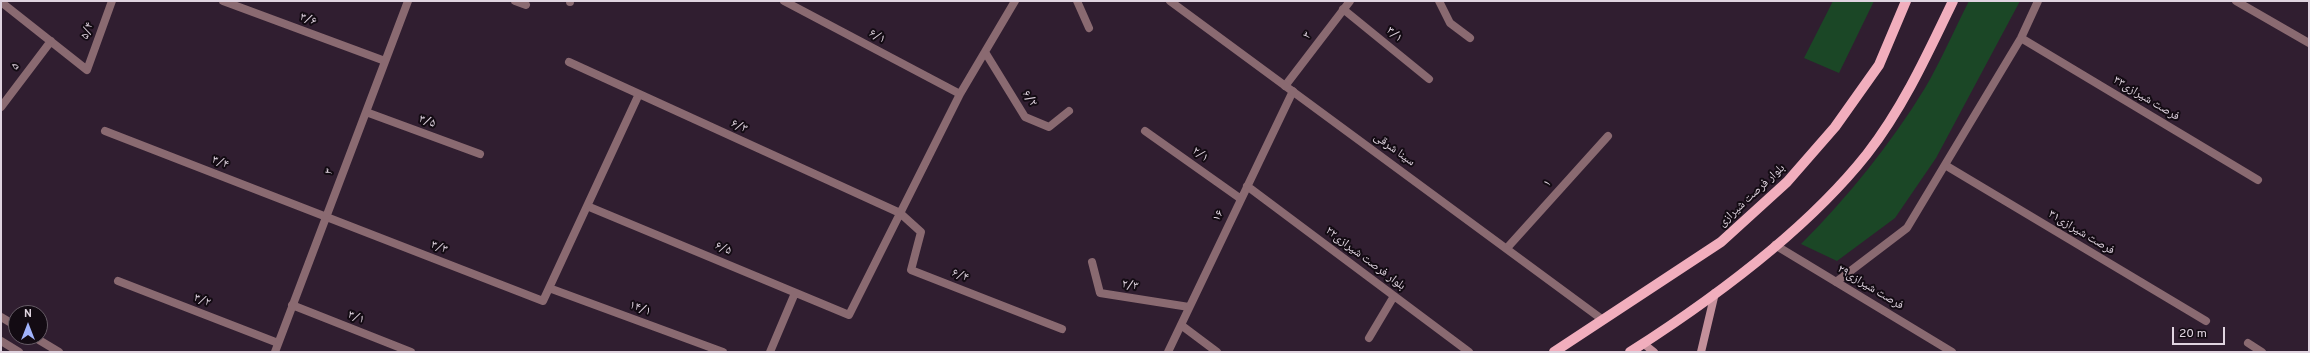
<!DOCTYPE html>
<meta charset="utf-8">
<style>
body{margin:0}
#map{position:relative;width:2310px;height:353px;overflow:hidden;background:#301e30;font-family:Overpass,sans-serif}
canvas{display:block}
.frame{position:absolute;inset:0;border:2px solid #e0d4e0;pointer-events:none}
.north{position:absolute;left:8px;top:305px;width:40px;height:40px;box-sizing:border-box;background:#130b13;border:1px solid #655b65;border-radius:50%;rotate:0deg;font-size:11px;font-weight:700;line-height:16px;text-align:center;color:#e0d4e0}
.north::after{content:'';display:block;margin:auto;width:14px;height:18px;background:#a1b3fd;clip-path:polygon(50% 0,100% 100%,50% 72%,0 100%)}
.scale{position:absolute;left:2172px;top:327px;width:53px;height:18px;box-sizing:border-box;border:2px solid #e0d4e0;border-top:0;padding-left:5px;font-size:12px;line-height:14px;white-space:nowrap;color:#e0d4e0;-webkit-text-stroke:3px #130b13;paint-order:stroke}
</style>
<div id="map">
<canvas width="2310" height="353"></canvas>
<div class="frame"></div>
<div class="north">N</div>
<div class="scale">20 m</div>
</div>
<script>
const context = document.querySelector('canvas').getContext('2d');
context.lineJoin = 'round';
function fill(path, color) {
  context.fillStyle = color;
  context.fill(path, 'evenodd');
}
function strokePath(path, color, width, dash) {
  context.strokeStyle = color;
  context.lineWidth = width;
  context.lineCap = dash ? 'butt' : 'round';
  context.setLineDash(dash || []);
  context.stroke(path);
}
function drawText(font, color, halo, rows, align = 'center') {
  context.font = font + ' Overpass,"Noto Naskh Arabic",sans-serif';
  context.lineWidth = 4;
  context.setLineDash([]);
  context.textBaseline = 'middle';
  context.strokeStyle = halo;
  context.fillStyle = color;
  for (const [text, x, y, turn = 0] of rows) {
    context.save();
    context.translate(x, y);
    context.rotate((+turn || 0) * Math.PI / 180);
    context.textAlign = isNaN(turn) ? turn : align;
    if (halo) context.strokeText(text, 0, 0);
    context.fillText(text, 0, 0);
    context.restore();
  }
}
const green = new Path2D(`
 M1833,1H1874L1839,73L1804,58Z
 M1969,1H2020L1936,158L1895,218L1837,261L1801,244C1848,197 1890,145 1925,88C1941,61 1954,30 1969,1Z`);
const minor = new Path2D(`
 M223,1L385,61
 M515,1L526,5
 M784,1L960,94
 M1077,1L1089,28
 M1439,1L1450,23L1470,38
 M2236,1L2309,43
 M1,2L87,70L112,1
 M570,2V1
 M1343,9L1429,79
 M2021,38L2258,180
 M985,52L1025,117L1049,127L1069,111
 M569,62L900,213L921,232L911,270L1062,329
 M1285,86L1350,1
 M1,107L51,41
 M366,112L480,154
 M105,131L543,301L639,94
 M1145,131L1241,199
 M1945,165L2206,321
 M1247,186L1469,352
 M587,206L849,315L960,94L1015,1
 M1775,245L1952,352
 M1507,248L1608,136
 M1092,262L1100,293L1189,307
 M118,281L278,343
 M1836,282L1907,228L2021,38L2038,1
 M549,288L723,352
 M292,305L411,352
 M1181,325L1217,352
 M1369,338L1394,296
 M2248,343L2262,352
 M275,352L408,1
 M770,352L795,293
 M1168,352L1293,91`);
const tertiary = new Path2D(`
 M1170,1L1603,320
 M1,317L16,326
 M34,337L59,352
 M1,341L19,352`);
const secondary = new Path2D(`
 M1644,344L1654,352
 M1701,352L1715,293`);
const primary = new Path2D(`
 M1554,352L1721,242L1787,182L1835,127L1879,65L1906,1
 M1630,352C1713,299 1806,231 1867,154C1903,108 1928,53 1953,1`);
const streetNames = [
 ["۳/۶",308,20,20],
 ["۵/۴",88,31,-69],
 ["۳/۱",1394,35,39],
 ["۳",1308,36,-53],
 ["۶/۱",877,37,28],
 ["۵",16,67,-53],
 ["۶/۲",1029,99,56],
 ["فرصت شیرازی۳۳",2146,99,31],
 ["۳/۵",427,122,20],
 ["۶/۳",739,127,24],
 ["سینا شرقی",1394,150,36],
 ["۲/۱",1200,155,35],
 ["۳/۴",220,163,21],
 ["۳",330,172,-69],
 ["۱",1548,184,-48],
 ["بلوار فرصت شیرازی",1752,196,-43],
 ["۱۶",1219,216,-64],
 ["فرصت شیرازی۳۱",2081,233,31],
 ["۳/۳",439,248,21],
 ["۶/۵",723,249,23],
 ["بلوار فرصت شیرازی۲۲",1365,259,37],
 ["۶/۴",960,276,21],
 ["۲/۳",1130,286,9],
 ["فرصت شیرازی۲۹",1870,288,31],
 ["۳/۲",202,301,21],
 ["۱۴/۱",640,309,20],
 ["۳/۱",356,318,21]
];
fill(green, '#1b4726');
strokePath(minor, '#8a6a71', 8);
strokePath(tertiary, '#8a6a71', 8);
strokePath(secondary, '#c4909b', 8);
strokePath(primary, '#f1aebd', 10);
drawText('12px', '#e0d4e0', '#130b13', streetNames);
</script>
